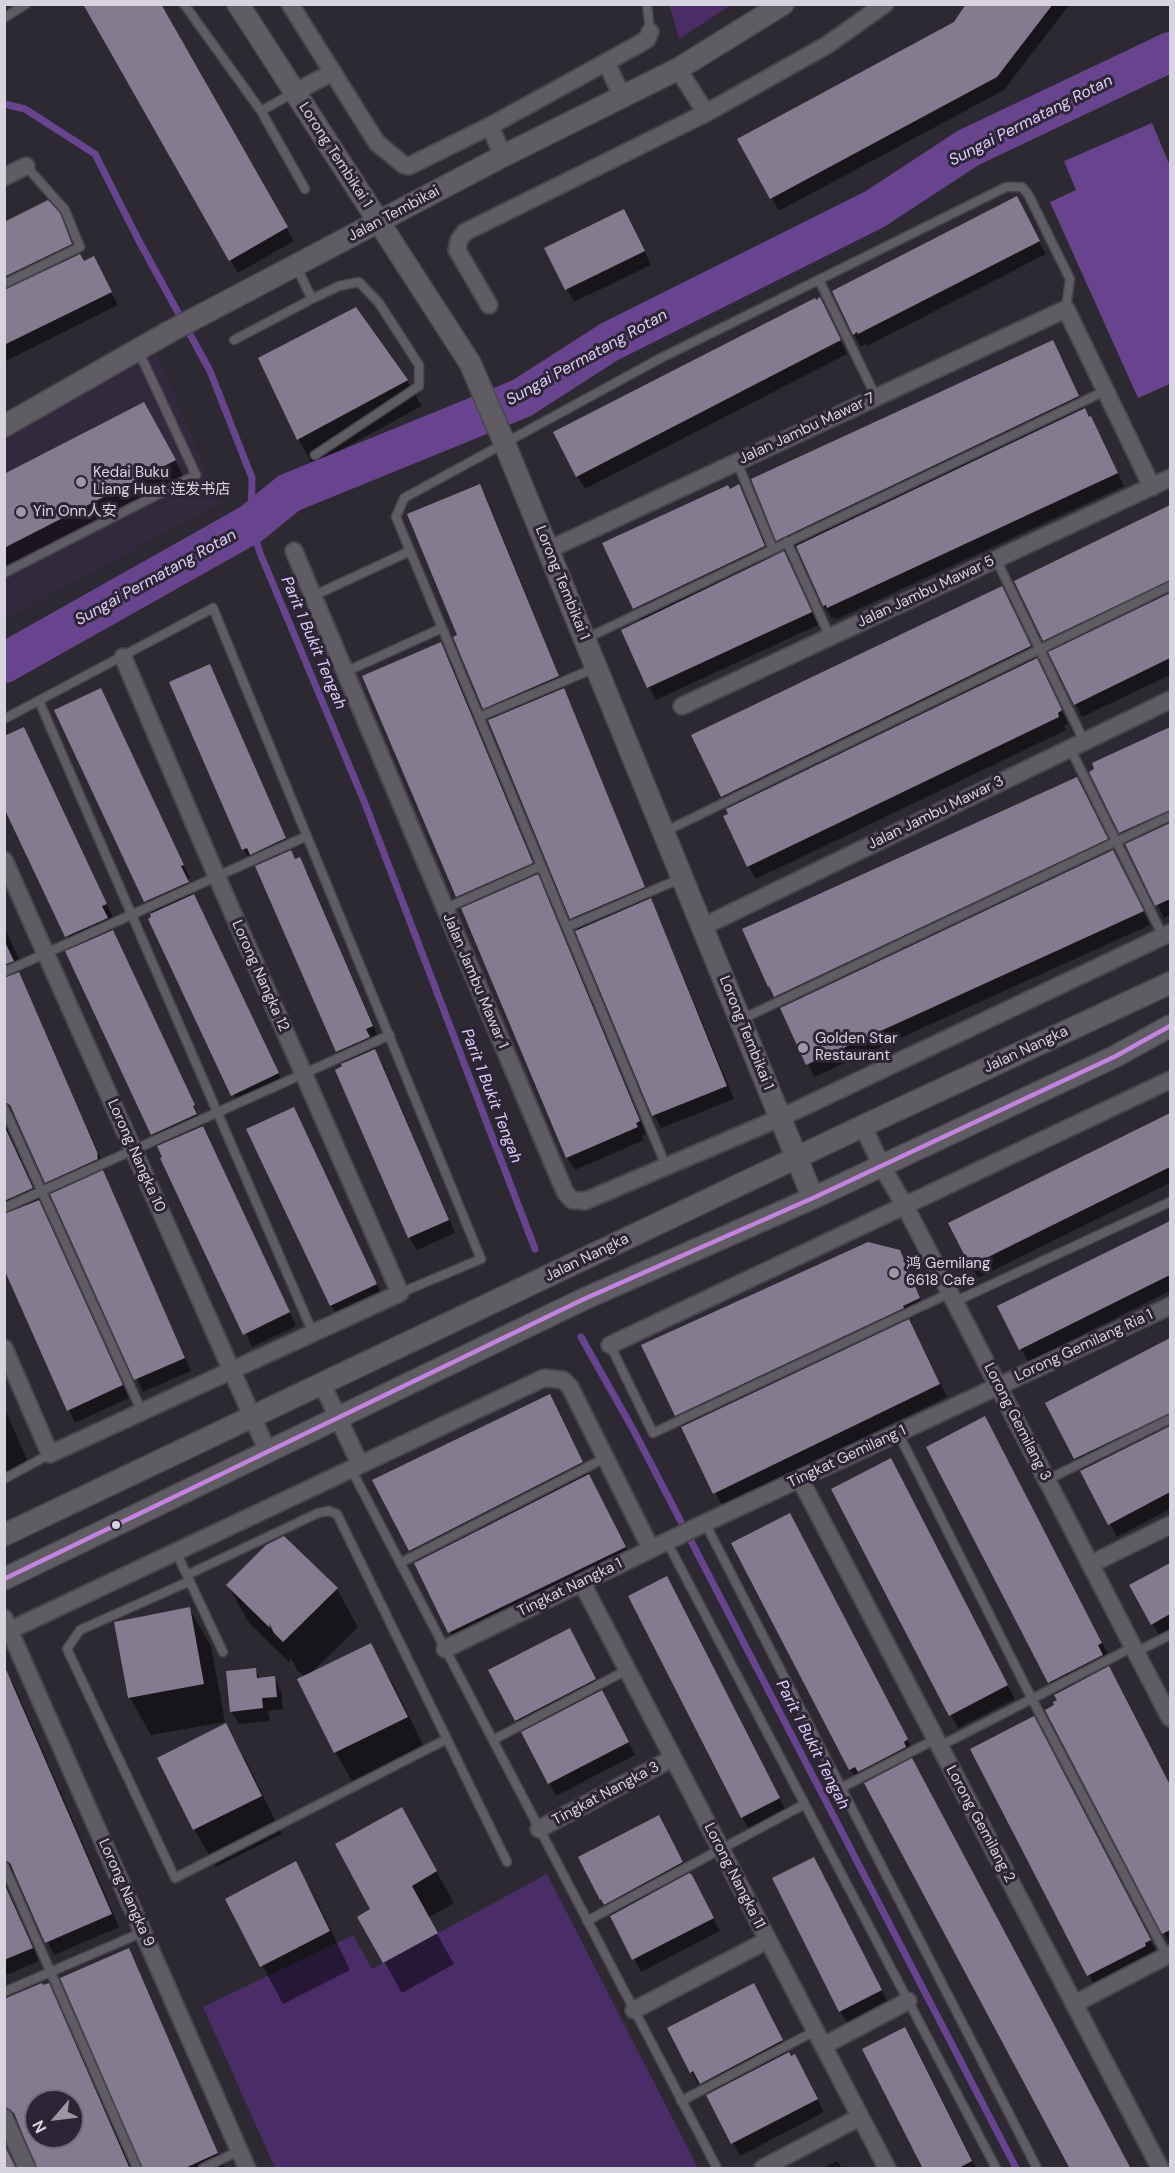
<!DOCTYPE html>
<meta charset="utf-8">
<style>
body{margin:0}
#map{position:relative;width:1175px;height:2173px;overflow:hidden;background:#2d2932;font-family:"DM Sans",sans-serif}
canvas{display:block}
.frame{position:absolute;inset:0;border:6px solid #d8d4df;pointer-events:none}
.north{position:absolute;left:24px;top:2089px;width:60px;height:60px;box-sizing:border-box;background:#2c2536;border:2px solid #716b7a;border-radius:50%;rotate:242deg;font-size:16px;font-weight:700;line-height:24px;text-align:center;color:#d8d4df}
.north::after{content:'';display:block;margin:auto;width:21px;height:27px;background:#9c98a2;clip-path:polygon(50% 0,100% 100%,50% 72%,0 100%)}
</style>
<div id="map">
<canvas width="1175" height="2173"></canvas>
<div class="frame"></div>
<div class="north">N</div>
</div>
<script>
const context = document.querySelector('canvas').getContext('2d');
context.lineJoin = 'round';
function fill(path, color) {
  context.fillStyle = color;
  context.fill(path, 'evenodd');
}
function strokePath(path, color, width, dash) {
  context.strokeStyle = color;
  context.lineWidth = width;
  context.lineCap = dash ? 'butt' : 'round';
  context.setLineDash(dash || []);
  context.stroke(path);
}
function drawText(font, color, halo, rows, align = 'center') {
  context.font = font + ' "DM Sans","Noto Sans SC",sans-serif';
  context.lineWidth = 6;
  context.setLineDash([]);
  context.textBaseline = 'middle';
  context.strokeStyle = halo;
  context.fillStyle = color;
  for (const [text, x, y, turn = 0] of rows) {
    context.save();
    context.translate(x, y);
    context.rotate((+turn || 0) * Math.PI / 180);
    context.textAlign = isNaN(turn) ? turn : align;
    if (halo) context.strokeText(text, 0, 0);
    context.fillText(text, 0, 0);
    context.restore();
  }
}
const built = new Path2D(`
 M157,354L220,503L5,619V437Z`);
const green = new Path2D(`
 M669,4H731V5L679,39Z
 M547,1874L698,2168H275L203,2007L353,1935L372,1969Z`);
const water = new Path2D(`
 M1152,123L1170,166V384L1138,398L1050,202L1076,190L1064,161Z`);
const shadow = new Path2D(`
 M85,4H159L294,241L238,273Z
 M968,4H1070L1004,90L779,211L739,139L955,23Z
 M1023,211L1046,254L867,346L866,344L861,347L854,334Z
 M58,214L78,257L83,263L100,271L118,305L4,362V223Z
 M631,223L651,265L574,302L546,249Z
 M827,312L847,354L585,489L577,476Z
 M1053,341L1084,410L1098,430L1124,486L835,620L834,617L832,618L824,606L798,547L784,553L818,625L656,700L649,687L642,621L634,608L730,491L739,486L746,499L771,559L785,552L778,540Z
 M407,381L422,406L313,465L298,439Z
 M144,404L186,480L4,574V476Z
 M479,486L487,499L565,690H563L570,703L650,900L657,913L734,1099L661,1128L654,1115L491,720L484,708L459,636Z
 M1170,507V675L1082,717L1016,581Z
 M1009,601L1068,724L1064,726L1066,730L756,879L748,866L729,809L693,736Z
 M441,644L448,657L539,876L537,877L545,889L646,1134L642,1136L644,1140L575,1170L567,1157L465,908L458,896Z
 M210,666L217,679L292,852H291L296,861L299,859L307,872L379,1039L373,1042L376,1050L375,1051L382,1063L455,1233L417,1250L409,1237L344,1064L337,1052L257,867H258L255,861L251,862L244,850L171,683Z
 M108,703L190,878L187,880L285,1087L240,1108L153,914L56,711Z
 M1170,729V915L1164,918L1091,772L1096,770L1094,764Z
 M31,741L113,917L108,920L296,1326L252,1347L67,952L74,949L4,805Z
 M1084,792L1150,925L814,1077L783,1008L769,986Z
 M4,927L21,963L16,965L20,974L18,975L105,1167L103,1173L191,1371L143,1392L16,1116L14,1114L8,1115L4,1120Z
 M1170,1115V1183L978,1278L950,1224Z
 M4,1122L129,1398L75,1423L4,1265Z
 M301,1122L383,1297L339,1318L331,1305Z
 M1170,1222V1291L1028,1362L999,1307Z
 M899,1251L926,1311L909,1319L947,1397L722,1506L676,1415Z
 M1170,1340V1509L1117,1537L1047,1404Z
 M4,1407L29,1464L4,1474Z
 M557,1409L632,1560L456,1645L417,1563L374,1480Z
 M992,1431L1109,1656L1104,1659L1170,1786V1945L1056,1706L1059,1701L1057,1695L928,1447Z
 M897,1473L1015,1699L958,1728L834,1489Z
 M797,1527L914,1753L910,1755L913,1760L866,1784L863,1779L858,1782L850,1769L733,1544Z
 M1170,1564V1631L1160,1637L1131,1585Z
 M228,1585L337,1589L358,1627L310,1674L370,1645L392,1682L428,1755L357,1790L336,1753L299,1680L305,1677L298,1671L290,1657V1663L249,1623Z
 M674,1590L786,1811L749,1830L742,1817Z
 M189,1608L211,1646L225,1722L151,1735L130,1698Z
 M577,1643L635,1755L556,1796L490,1671Z
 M255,1670L261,1680L274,1678L281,1691L283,1709L268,1711L270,1721L239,1724L231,1711Z
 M6,1672L14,1685L119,1927L54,1955L16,1873L10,1872L5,1876V1883L39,1961L4,1976V1673Z
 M226,1725L247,1763L282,1834L216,1867L194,1829L159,1758Z
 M1040,1731L1157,1953L1096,1988L972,1750Z
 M666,1830L720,1931L641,1972L580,1858Z
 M419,1840L454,1903L428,1918L454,1964L402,1993L359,1917L372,1910Z
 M295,1863L317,1901L350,1970L283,2004L227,1900Z
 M821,1871L888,2003L848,2024L840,2011Z
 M129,1950L136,1963L224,2167L223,2168H144Z
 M55,1998L131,2168H38L20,2123L14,2119L4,2122V2001ZM36,2101H72V2137H36Z
 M761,1998L789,2054L801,2069L824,2112L740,2156L708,2096L701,2083L699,2085L669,2028Z
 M911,2042L976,2168H924Z
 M837,2161L842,2168H823Z`);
const stream = new Path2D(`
 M4,104L25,109L95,154L139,241L210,371L252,478L251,524L260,553L364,801L535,1249
 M581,1337L634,1431L1016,2168`);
const river = new Path2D(`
 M4,663L251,524L289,493L522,398L609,342L875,209L968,148L1170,52`);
const building = new Path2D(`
 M83,4H161L288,227L229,261Z
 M966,4H1053L997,77L770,199L737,139L954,22Z
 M1017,196L1040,241L858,334L857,332L853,335L832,291Z
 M48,200L60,213L72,244L4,277V222Z
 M624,209L645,251L565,290L544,248Z
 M80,254L84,261L94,256L112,292L4,345V290Z
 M820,297L841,340L576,477L553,432L815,298L816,300Z
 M356,307L408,380L297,440L258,358Z
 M1053,340L1079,396L776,541L751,479Z
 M144,402L176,460L4,548V474Z
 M1085,408L1089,417L1091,416L1118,473L827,608L826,605L823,606L796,546Z
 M480,484L559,676L483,709L453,637L457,635L407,514Z
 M739,484L765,546L633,609L602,543L728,485L730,489Z
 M1170,505V580L1043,641L1014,581Z
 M784,551L812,612L647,688L621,630Z
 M1002,586L1031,646L721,797L691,735Z
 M1170,593V658L1074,705L1048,652Z
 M441,642L533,863L456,897L362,676Z
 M1037,658L1062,710L1058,713L1059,717L747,867L723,816L728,814L726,809Z
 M210,664L286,838L250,855L247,848L242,850L169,682Z
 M101,688L184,865L181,866L189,882L144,902L54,710Z
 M564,688L645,887L570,919L488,720Z
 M24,727L107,904L102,906L108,918L65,937L4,808V736Z
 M1170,727V810L1119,833L1089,772L1094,769L1092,763Z
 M1077,777L1108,839L774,997L769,986L768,987L742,929Z
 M1170,823V899L1155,906L1125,844Z
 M291,850L295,859L300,857L373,1026L366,1029L370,1037L336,1052L255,866Z
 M1113,850L1144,911L806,1065L780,1008Z
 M538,874L640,1121L636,1123L638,1127L566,1158L461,908Z
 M194,894L279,1073L231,1096L148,919L151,917L150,914Z
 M651,898L727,1086L652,1116L575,931Z
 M113,930L195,1105L193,1106L197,1114L151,1135L65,951Z
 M4,940L14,961L4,965Z
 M19,972L98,1154L97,1155L98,1159L45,1183L10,1105L4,1102V978Z
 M375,1049L449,1220L408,1238L335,1070L342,1066L341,1064Z
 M294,1107L377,1284L330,1306L246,1129Z
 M1170,1113V1167L970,1266L948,1223Z
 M4,1125L33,1188L4,1201Z
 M203,1126L290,1312L243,1335L160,1158L162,1157L157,1146Z
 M103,1170L185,1358L134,1380L50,1194Z
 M39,1200L123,1385L67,1411L4,1269V1214Z
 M1170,1221V1275L1019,1350L997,1306Z
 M868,1242L900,1250L920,1298L903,1306L904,1308L675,1416L641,1345Z
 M909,1319L940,1384L713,1494L681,1427Z
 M1170,1338V1413L1074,1459L1045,1403Z
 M550,1394L583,1462L409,1551L372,1480Z
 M985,1416L1102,1643L1098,1645L1103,1655L1048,1683L926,1447Z
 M1170,1426V1492L1108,1525L1080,1471Z
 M891,1458L1008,1685L949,1716L831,1489Z
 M589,1474L626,1547L448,1633L414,1563Z
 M790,1513L908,1739L904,1742L906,1747L858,1772L855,1767L849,1770L731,1543Z
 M284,1536L338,1588L283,1642L274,1633L269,1623L270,1628L226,1585L266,1545Z
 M1170,1563V1614L1151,1625L1129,1585Z
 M667,1576L780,1798L741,1818L628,1596Z
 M190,1607L204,1684L128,1698L114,1622Z
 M570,1628L596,1679L515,1721L488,1670Z
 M371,1643L408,1717L334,1753L297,1679Z
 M4,1665L112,1914L45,1943L10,1863L4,1860Z
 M1109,1666L1170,1785V1930L1162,1934L1045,1710L1054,1705L1053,1702L1057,1700L1054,1695Z
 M256,1668L257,1678L275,1676L277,1697L262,1698L263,1708L230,1712L226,1671Z
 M602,1690L629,1742L548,1784L521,1732Z
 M1034,1716L1151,1940L1145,1943L1146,1946L1087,1976L970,1749Z
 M226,1723L262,1796L193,1830L157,1758Z
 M912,1758L1131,2169H1070L864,1783Z
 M402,1807L437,1871L412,1886L438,1933L383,1963L357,1917L370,1909L335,1844Z
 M659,1815L683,1862L604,1905L601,1899L600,1900L578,1857Z
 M814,1857L882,1990L839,2012L772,1878Z
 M296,1861L330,1931L260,1967L225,1899Z
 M689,1873L692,1875L714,1918L632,1960L610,1916Z
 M4,1883L33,1948L4,1960Z
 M129,1948L218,2153L183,2169H143L60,1978Z
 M42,1983L43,1985L49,1983L130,2169H37L14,2113L4,2107V1999ZM36,2101H72V2137H36Z
 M754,1983L783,2040L700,2084L693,2071L690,2073L667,2028Z
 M905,2027L972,2161L957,2169H923L862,2049Z
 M789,2052L791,2056L795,2054L818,2099L731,2144L706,2095Z
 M4,2144L16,2169H4Z`);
const service = new Path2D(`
 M184,4L261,111
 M647,4L650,32
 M4,18L26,4
 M295,92L261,111L305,189
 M296,266L312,299L339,286L359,282L379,303L419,365V386L315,455
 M819,280L876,397
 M4,284L80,247L65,210L26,166
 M234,340L312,299
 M737,462L773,549
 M787,542L830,637
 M996,559L1084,741
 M4,573L196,475L138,350
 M313,596L410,551
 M585,639L1107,390
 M345,672L442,628
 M39,701L313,1333
 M479,717L595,668
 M4,719L213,608L481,1259L400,1293
 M1070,748L1163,936
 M664,832L1170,586
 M444,909L541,866
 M567,927L682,878
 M4,972L307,836
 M740,1020L1170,816
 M4,1108L142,1412
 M666,1166L396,517L404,498L659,359L1006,187H1022L1028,194L1070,279L1066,309
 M4,1208L390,1035
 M954,1302L1170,1202
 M610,1345L653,1433L950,1293
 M898,1433L1032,1699L1167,1956
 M351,1469L717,2168
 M4,1479L50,1454
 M1047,1480L1170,1419
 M705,1523L1037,2168
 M667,1542L996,2168
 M176,1552L223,1652
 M400,1563L607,1457
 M187,1575L318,1513L329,1511L337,1514L507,1862
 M190,1581L80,1630L67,1649L175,1878L447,1739
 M1136,1652L1170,1635
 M493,1740L627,1670
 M940,1746L1133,1647
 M841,1788L936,1739
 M4,1866L137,2168
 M587,1921L805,1804
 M4,1992L143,1932
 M681,2101L815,2031
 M203,2168L239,2151`);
const minor = new Path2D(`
 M290,4L377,143L404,165L409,166L490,126L641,43L647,39L650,32
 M606,62L622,96
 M678,69L706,113
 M295,92L333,72
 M490,126L503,156
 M4,177L26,166
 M489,305L457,250L459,240L465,232L706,113L827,45L885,4
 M548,550L1066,309L1152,487
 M294,551L565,1192L572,1200L585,1201L780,1118L1170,933
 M682,706L1170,478
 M4,860L268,1452
 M702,927L1170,700
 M863,1126L881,1165L905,1206L1170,1718
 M610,1345L1170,1080
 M4,1348L50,1454L400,1293L217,877L123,657
 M322,1384L360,1464
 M800,1479L1160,2168
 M1091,1564L1170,1525
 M582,1583L887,2168
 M4,1618L247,2168
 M4,1633L544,1378L563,1380L570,1387L651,1549
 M445,1649L705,1523L1170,1306
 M539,1829L673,1758
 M1074,2004L1170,1954
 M634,2010L768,1940
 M823,2046L908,2001
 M4,2117L27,2168
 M763,2168L860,2117`);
const tertiary = new Path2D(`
 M238,4L470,363L504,442L813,1198
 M4,426L169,332L503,156L678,69L783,4
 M4,1535L863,1126L1170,983
 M4,1579L584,1299L813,1198L1116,1056L1170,1026`);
const bus1 = new Path2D(`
 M4,1579L584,1299L813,1198L1116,1056L1170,1026`);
const markers = [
 [81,482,6,"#9c98a2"],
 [21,512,6,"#9c98a2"],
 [803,1048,6,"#9c98a2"],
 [894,1273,6,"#9c98a2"],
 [116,1525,5,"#d8d4df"]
];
const streetNames = [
 ["Lorong Tembikai 1",335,155,57],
 ["Jalan Tembikai",394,214,-28],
 ["Jalan Jambu Mawar 7",807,429,-25],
 ["Lorong Tembikai 1",562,583,68],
 ["Jalan Jambu Mawar 5",926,592,-25],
 ["Jalan Jambu Mawar 3",936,813,-26],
 ["Lorong Nangka 12",260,976,66],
 ["Jalan Jambu Mawar 1",475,981,67],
 ["Lorong Tembikai 1",746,1033,68],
 ["Jalan Nangka",1026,1050,-25],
 ["Lorong Nangka 10",136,1156,66],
 ["Jalan Nangka",587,1258,-26],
 ["Lorong Gemilang Ria 1",1084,1346,-25],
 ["Lorong Gemilang 3",1017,1422,63],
 ["Tingkat Gemilang 1",847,1457,-25],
 ["Tingkat Nangka 1",570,1588,-26],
 ["Tingkat Nangka 3",606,1794,-28],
 ["Lorong Gemilang 2",980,1824,62],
 ["Lorong Nangka 11",734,1876,63],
 ["Lorong Nangka 9",126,1893,66]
];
const poiNames = [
 ["Kedai Buku",93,473],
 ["Liang Huat 连发书店",93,490],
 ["Yin Onn人安",33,512],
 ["Golden Star",815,1039],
 ["Restaurant",815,1056],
 ["鸿 Gemilang",906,1264],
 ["6618 Cafe",906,1281]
];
const waterNames = [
 ["Sungai Permatang Rotan",1031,121,-27],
 ["Sungai Permatang Rotan",587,358,-29],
 ["Sungai Permatang Rotan",156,578,-29],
 ["Parit 1 Bukit Tengah",313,643,67],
 ["Parit 1 Bukit Tengah",491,1096,69],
 ["Parit 1 Bukit Tengah",812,1745,63]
];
fill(built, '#33293f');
fill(green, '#4a2c67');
fill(water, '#68448f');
fill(shadow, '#0007');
strokePath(stream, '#68448f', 7);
strokePath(river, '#68448f', 40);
fill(building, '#847b90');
strokePath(service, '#48454d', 11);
strokePath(minor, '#48454d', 20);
strokePath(tertiary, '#48454d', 24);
strokePath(service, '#5f5c64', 8);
strokePath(minor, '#5f5c64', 16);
strokePath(tertiary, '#5f5c64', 21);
strokePath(bus1, '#c483df', 4.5);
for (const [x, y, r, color] of markers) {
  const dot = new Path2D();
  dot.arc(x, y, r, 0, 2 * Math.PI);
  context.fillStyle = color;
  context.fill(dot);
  strokePath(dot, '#2c2536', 2);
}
drawText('15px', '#d8d4df', '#2c2536', streetNames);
drawText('15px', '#d8d4df', '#2c2536', poiNames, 'left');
drawText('italic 16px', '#e0cdf9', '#2c2536', waterNames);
</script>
